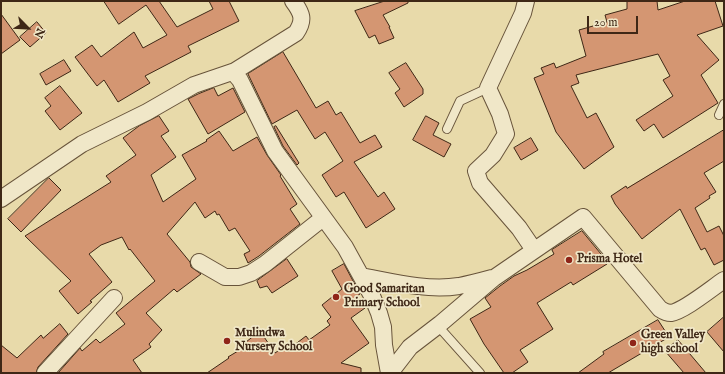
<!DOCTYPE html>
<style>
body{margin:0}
#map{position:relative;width:725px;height:374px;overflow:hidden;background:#e8daaa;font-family:"IM FELL English",serif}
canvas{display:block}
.frame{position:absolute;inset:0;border:2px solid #3e2716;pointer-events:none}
.north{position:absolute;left:8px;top:8px;width:40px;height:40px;-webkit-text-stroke:3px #f0e7c8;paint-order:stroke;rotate:114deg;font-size:11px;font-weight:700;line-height:16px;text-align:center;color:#3e2716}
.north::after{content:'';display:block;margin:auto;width:14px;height:18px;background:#3e2716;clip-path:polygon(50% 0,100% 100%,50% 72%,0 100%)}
.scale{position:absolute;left:587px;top:16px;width:51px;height:18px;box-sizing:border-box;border:2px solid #3e2716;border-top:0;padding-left:5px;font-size:12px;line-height:14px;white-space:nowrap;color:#3e2716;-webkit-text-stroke:3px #f0e7c8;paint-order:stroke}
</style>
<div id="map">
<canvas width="725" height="374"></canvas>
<div class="frame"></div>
<div class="north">N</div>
<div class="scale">20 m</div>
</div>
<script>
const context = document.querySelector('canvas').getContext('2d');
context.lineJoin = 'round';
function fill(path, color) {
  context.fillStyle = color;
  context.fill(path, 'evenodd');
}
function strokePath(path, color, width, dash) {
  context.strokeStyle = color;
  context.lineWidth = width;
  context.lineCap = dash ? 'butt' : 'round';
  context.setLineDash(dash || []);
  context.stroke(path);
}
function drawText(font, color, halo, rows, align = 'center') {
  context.font = font + ' "IM FELL English",serif';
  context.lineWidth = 3.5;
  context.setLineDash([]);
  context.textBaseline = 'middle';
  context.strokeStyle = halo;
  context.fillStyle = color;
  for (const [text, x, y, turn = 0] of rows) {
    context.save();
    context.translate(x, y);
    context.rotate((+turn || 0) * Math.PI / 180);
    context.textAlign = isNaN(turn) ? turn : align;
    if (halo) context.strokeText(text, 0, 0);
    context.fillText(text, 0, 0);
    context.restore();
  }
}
const building = new Path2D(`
 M104,1H159L177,27L213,9L209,1H229L239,21L188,46L191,52L145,76L150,83L118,102L104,80L97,86L75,57L92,45L101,57L134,32L143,48L167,35L146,5L119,24Z
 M385,1H408V3L383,15L390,27H389L394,38L379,44L375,35L369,38L355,11Z
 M637,1H657L658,10L685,1H715L723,26L697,35L719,60L701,75L718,103L663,138L654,124L644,131L636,120L673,96L663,80L670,76L658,54L576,75L579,83L571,86L587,118L596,113L614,147L584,169L556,132L534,78L544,74L541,68L554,63L556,68L586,56L579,30L607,22L605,15L627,9V2Z
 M1,14L20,40L1,54Z
 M37,22L46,33L30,47L20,37Z
 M283,52L316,108L328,101L336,115L341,112L360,143L375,135L382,147L354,162L378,197L384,192L395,209L366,228L344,192L336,197L322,175L343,161L325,132L315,139L297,110L272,124L248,74Z
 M64,60L71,71L46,85L40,74Z
 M406,63L423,89V94L404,107L395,93L400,89L389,73Z
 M60,86L82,113L60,130L45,111L51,106L45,98Z
 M214,88L218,96L233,88L245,112L208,134L188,99L198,94Z
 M159,116L169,131L161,136L176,157L151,175L163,202L196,179L182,155L207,141L206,140L219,131L233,151L257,137L267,155L281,175L280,176L297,204L290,209L300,224L259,256L248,263L244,254L250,251L235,228L229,231L219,214L217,215L215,211L205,218L195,202L167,234L190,262L191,267L201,274L177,292L174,289L146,313L162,330L149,344L151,347L133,360L142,373H58L80,348L82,351L96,339L100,343L125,324L116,313L155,281L130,249L129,250L122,237L101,245L89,254L112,282L90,301L92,302L78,314L59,291L71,281L25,236L111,182L106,176L136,155L123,138L139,126Z
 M426,116L439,123L433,135L451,144L444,157L413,140Z
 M276,126L299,163L297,165L283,146L274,127Z
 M724,130V161L704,173L716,192L709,196L710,198L695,208L707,232L719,226L724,236V260L714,265L705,248L701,250L680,209L642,239L615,204L611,196L626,186L627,188Z
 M531,138L538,150L521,160L514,148Z
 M49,178L61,190L21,232L8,219Z
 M582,231L601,254L607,264L573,285L571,282L537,303L553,329L520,350L528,362L512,373H504L484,344L470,319L491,307L485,298L500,286L514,276L527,270L554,254L552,250Z
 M287,259L298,276L272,293L267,286L260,288L257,281Z
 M344,264L360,294L357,296L365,308L351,318L369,343L341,363L361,368V373H207L229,358L228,357L248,345L246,342L260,331L275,353L287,345L289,349L306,336L309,340L330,325L327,321L331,317L322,305L342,289L332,271Z
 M724,317V352L707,332Z
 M658,320L669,337L608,373H578L604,354L603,352Z
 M60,324L68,334L38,367L36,373H1V345L17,358L41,335L43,338Z
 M678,340L684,347L706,373H684L665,351Z`);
const service = new Path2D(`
 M719,115L724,104
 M447,129L460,101L488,88
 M438,326L480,373`);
const minor = new Path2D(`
 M526,1L523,13L488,88L500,114L506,134L493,155L476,171L480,183L519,228L534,250
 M235,71L234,73L240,80L275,151L345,247L372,296L379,313L383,327L384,345L389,373
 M1,199L82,144L147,112L194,85L235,71L296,33C305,20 302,13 293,1
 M199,262L225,277H239L251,273L265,264L323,218
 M361,276C393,282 427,291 459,286C470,284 481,281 492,278
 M45,373L114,298
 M390,373L410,347L440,324L494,278L583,217L660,309C663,311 667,313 671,313C684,311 712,288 724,280`);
const markers = [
 [569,260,4,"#8f2418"],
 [336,297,4,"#8f2418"],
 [227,341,4,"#8f2418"],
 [633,343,4,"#8f2418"]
];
const poiNames = [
 ["Prisma Hotel",577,260],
 ["Good Samaritan",344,290],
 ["Primary School",344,304],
 ["Mulindwa",235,334],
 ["Nursery School",235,348],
 ["Green Valley",641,336],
 ["high school",641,350]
];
fill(building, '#d49672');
strokePath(building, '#3e2716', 1);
strokePath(service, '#68543b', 10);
strokePath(minor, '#68543b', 18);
strokePath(service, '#f0e7c8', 8);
strokePath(minor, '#f0e7c8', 16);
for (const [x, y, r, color] of markers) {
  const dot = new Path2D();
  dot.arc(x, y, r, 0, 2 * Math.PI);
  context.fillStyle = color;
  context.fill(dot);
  strokePath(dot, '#f0e7c8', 1.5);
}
drawText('bold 12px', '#3e2716', '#f0e7c8', poiNames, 'left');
</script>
